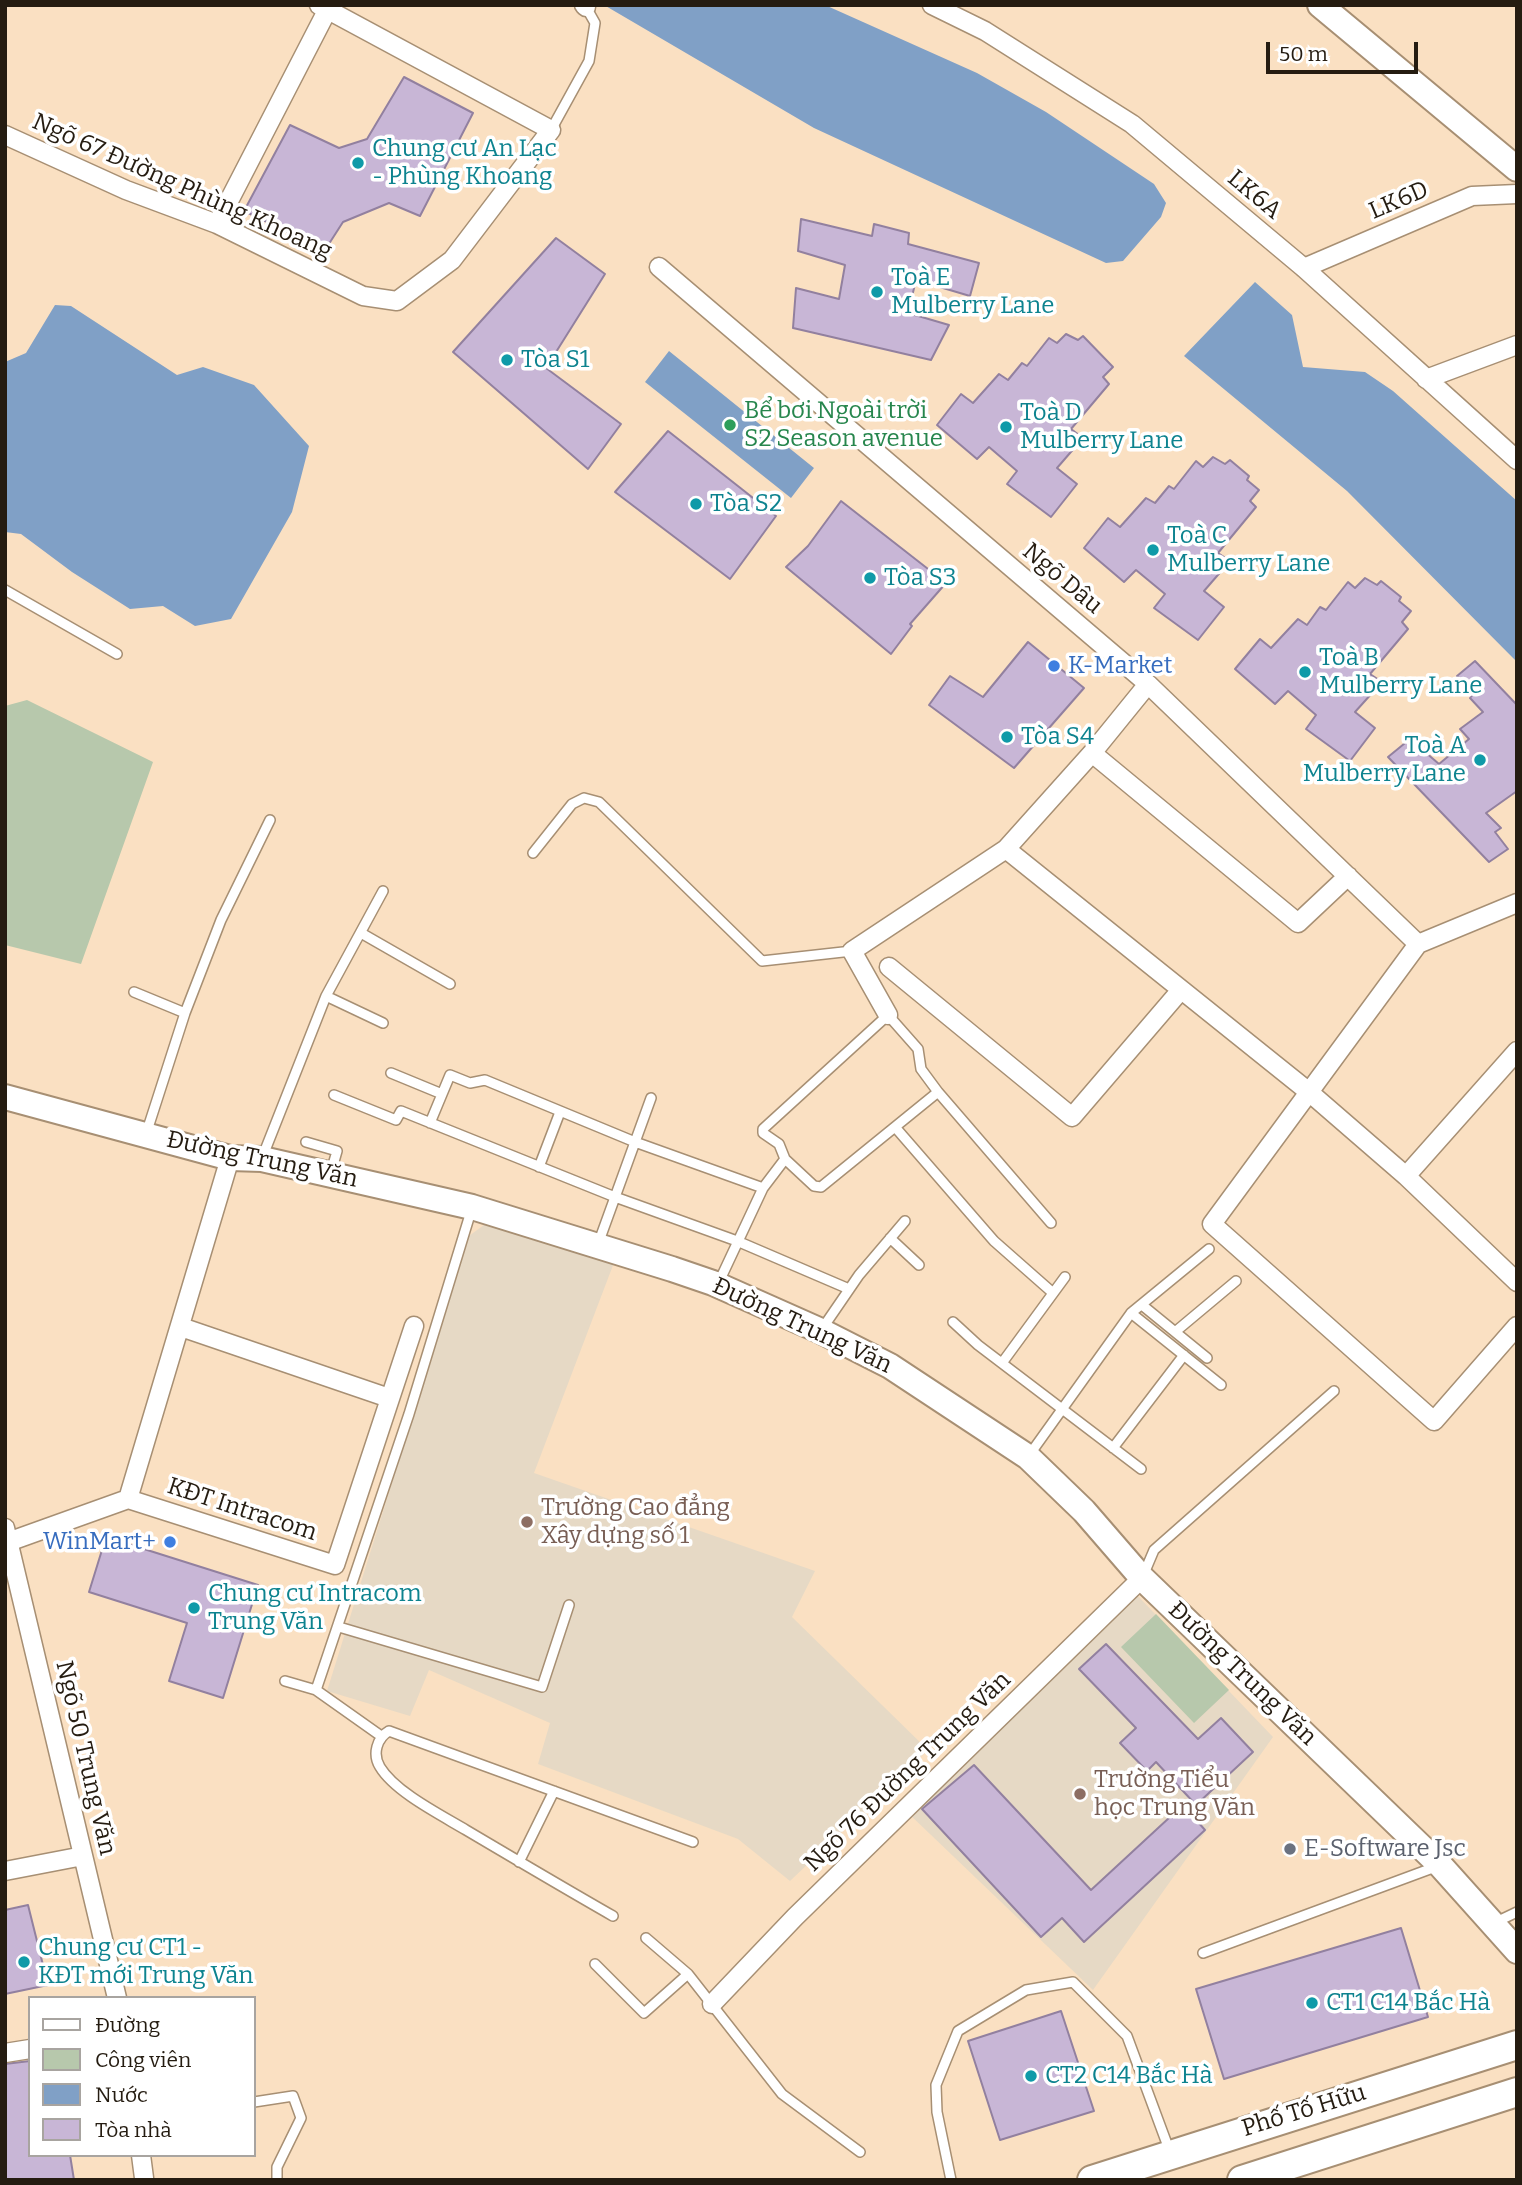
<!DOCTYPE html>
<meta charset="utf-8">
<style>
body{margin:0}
#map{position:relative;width:1522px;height:2185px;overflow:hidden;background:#fae0c2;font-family:Bitter,serif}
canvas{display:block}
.frame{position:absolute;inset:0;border:7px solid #251c11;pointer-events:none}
.legend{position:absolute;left:28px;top:1996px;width:228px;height:161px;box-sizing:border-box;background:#fff;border:2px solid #a8a4a0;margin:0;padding:9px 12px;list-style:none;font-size:21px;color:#251c11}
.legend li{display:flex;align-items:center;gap:14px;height:35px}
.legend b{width:35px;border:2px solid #a8a4a0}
.scale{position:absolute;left:1266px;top:42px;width:152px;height:32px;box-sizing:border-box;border:4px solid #251c11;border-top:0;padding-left:9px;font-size:21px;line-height:24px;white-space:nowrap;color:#251c11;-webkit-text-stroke:5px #fff;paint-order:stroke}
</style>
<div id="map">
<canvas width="1522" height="2185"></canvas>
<div class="frame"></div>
<ul class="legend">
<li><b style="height:9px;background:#fff"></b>Đường</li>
<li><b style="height:19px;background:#b7c8ac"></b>Công viên</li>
<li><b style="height:19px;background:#80a0c6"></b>Nước</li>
<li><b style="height:19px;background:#c8b6d6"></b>Tòa nhà</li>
</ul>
<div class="scale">50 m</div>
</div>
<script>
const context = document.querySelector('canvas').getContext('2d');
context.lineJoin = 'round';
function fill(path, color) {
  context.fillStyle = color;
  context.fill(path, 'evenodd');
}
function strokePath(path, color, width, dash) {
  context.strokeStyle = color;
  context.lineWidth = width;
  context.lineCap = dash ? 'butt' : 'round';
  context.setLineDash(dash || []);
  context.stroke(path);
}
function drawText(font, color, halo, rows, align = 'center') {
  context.font = font + ' Bitter,serif';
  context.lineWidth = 7;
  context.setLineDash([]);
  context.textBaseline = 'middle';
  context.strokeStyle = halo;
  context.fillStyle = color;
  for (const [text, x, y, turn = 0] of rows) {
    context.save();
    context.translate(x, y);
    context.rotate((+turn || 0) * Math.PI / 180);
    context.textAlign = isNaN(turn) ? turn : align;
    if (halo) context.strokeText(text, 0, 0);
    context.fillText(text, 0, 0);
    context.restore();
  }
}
const education = new Path2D(`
 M492,1219L615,1260L534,1473L815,1571L792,1617L928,1750L790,1881L738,1839L538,1764L550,1723L429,1670L410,1716L327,1691L469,1236Z
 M1134,1592L1273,1737L1093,1990L907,1812Z`);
const green = new Path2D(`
 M27,700L153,762L81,964L5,945V706Z
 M1156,1614L1229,1690L1194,1723L1121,1647Z`);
const water = new Path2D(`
 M604,5H825L977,73L1046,112L1154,184L1166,203L1161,217L1123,261L1106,263L814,128Z
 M1255,282L1292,315L1303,367L1365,372L1393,391L1517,501V662L1347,491L1184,356Z
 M55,305L71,306L177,375L203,367L254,385L309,446L292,512L231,619L195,626L163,606L130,609L72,572L21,534L5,532V362L26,353Z
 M669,351L814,468L791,498L645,382Z`);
const building = new Path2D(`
 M404,77L473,113L420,216L389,203L343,222L325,250L244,211L290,125L339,148L367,139Z
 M801,219L872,236L874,224L909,233L908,244L979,263L970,296L916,280L908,313L949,325L931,360L793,328L796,288L839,299L845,265L798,251Z
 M556,238L605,274L546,368L621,424L588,469L453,352Z
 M1066,334L1078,340L1083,336L1113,367L1103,377L1109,384L1071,429L1083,438L1057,468L1077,484L1051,517L1007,484L1017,471L989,447L977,459L937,425L961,394L973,403L999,374L1008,380L1022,363L1027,366L1049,338L1057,343Z
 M668,431L776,516L730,579L615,492Z
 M1213,457L1225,464L1230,460L1249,476L1247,480L1259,490L1250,501L1256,507L1218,553L1230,561L1204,591L1224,607L1198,640L1154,608L1165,594L1136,570L1124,582L1084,548L1108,518L1120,527L1146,498L1155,503L1169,486L1174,489L1196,461L1203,467Z
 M841,501L946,583L910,624L912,626L891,654L786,567L808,546Z
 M1365,578L1377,585L1381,581L1401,597L1399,601L1411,611L1402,622L1408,629L1370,674L1382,682L1355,712L1375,728L1350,761L1306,729L1316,715L1288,691L1275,704L1235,669L1260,639L1271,648L1298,619L1307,625L1320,607L1326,610L1348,582L1355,588Z
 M1028,642L1084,688L1014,768L929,705L950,676L983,697Z
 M1475,661L1517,705V791L1486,813L1501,828L1495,832L1508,849L1489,862L1388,757L1410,739L1439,764L1469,739L1460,729L1483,712L1470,698L1474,693L1457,676Z
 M106,1537L258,1585L223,1698L169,1681L187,1623L89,1592Z
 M1106,1644L1198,1739L1221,1718L1253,1752L1196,1805L1156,1762L1147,1771L1120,1743L1136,1728L1079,1669Z
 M974,1765L1091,1890L1183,1805L1205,1830L1084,1942L1062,1918L1041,1937L922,1809Z
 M28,1905L48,1985L5,1994V1910Z
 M1401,1928L1428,2017L1224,2079L1196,1989Z
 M1061,2011L1094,2111L1000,2140L968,2041Z
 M30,2061V2155H70L74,2180H5V2064Z`);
const lane = new Path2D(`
 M551,130L589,61L595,23L586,7
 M5,590L117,654
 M533,853L572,804L584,798L599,802L762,961L852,951
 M361,933L450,984
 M134,992L185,1013
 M326,996L383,1023
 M391,1073L442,1094
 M334,1095L396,1120L401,1111L615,1197L737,1241L849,1289
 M430,1123L450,1075L470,1083L485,1080L635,1142L763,1188
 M895,1127L994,1241L1053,1293
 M146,1134L185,1013L221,920L270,820
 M306,1142L337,1151L331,1172
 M262,1158L326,996L383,891
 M785,1159L814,1186L821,1187L938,1092
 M539,1167L560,1112
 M890,1238L919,1265
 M598,1244L651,1098
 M718,1284L763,1188L785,1159L779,1144L763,1133V1129L888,1015L918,1049L921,1069L938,1092L1051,1223
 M1142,1305L1207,1358
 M1131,1313L1209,1249
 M953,1322L978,1345L1141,1469
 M822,1329L859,1275L905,1221
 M1175,1332L1236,1281
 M1002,1363L1065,1277
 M1113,1448L1184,1355
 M1030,1454L1131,1313L1221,1385
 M1143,1576L1154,1550L1334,1391
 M339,1627L542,1687L569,1605
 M285,1681L316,1690
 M381,1736L316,1690L409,1414L472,1208
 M519,1862L554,1791
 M613,1916C564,1888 515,1859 466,1830C441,1815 395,1792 380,1767C372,1754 377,1738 389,1731L693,1842
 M1494,1923L1517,1912
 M646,1938L688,1974L782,2094L860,2152
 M1203,1953L1438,1866
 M595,1964L644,2013L688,1974
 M254,2102L293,2096L301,2118L277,2167V2180
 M951,2180L937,2112L936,2085L958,2031L1026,1990L1073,1982L1127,2036L1170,2152`);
const street = new Path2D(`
 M584,5L586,7
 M932,5L985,31L1132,124L1304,268L1517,460
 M5,135L126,190L217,224L363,296L397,301L452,260L551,130L319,5
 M217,224L330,5
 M659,267L1148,684L1418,944
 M1304,268L1472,196L1517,194
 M1426,379L1517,345
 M1092,753L1298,923L1348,876
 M1006,849L1309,1092L1406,1176L1517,1282
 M1418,944L1212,1224L1434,1421L1517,1326
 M1418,944L1517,903
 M889,967L1072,1117L1180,991
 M888,1015L852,951L1006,849L1092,753L1148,684
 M1406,1176L1517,1051
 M181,1327L389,1398
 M128,1499L230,1158
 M5,1528L117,1998
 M8,1542L128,1499L335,1565L414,1326
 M5,1871L83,1856
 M712,2004L795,1917L1142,1578
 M5,2053L30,2049
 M141,2155L144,2178`);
const secondary = new Path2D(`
 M1320,5L1517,169
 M5,1097L230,1158L262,1159L472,1207L672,1269L713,1283L821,1331L890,1366L1028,1457L1084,1511L1142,1578L1440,1865L1517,1951`);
const primary = new Path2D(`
 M1092,2180L1517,2045
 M1242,2180L1517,2092`);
const markers = [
 [358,163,7,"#0f9aa8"],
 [877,292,7,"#0f9aa8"],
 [507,360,7,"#0f9aa8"],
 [730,425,7,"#2e9e5b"],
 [1006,427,7,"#0f9aa8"],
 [696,504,7,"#0f9aa8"],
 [1153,550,7,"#0f9aa8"],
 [870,578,7,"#0f9aa8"],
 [1054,666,7,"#3f7fe0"],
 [1305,672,7,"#0f9aa8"],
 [1007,737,7,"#0f9aa8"],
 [1480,760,7,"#0f9aa8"],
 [527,1522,7,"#8d6e63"],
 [170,1542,7,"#3f7fe0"],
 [194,1608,7,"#0f9aa8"],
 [1080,1794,7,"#8d6e63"],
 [1290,1849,7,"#6b7280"],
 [24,1962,7,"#0f9aa8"],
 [1312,2003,7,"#0f9aa8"],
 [1031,2076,7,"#0f9aa8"]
];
const cultureNames = [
 ["Chung cư An Lạc",372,149],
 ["- Phùng Khoang",372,177],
 ["Toà E",891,278],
 ["Mulberry Lane",891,306],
 ["Tòa S1",521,360],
 ["Toà D",1020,413],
 ["Mulberry Lane",1020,441],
 ["Tòa S2",710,504],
 ["Toà C",1167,536],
 ["Mulberry Lane",1167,564],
 ["Tòa S3",884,578],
 ["Toà B",1319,658],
 ["Mulberry Lane",1319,686],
 ["Tòa S4",1021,737],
 ["Toà A",1466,746,"right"],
 ["Mulberry Lane",1466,774,"right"],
 ["Chung cư Intracom",208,1594],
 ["Trung Văn",208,1622],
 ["Chung cư CT1 -",38,1948],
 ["KĐT mới Trung Văn",38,1976],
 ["CT1 C14 Bắc Hà",1326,2003],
 ["CT2 C14 Bắc Hà",1045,2076]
];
const streetNames = [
 ["Ngõ 67 Đường Phùng Khoang",182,187,24],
 ["LK6A",1254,195,40],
 ["LK6D",1399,201,-23],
 ["Ngõ Dâu",1062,579,40],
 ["Đường Trung Văn",262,1160,12],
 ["Đường Trung Văn",802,1326,25],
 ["KĐT Intracom",242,1510,18],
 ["Đường Trung Văn",1242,1674,44],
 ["Ngõ 50 Trung Văn",85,1758,77],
 ["Ngõ 76 Đường Trung Văn",908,1772,-44],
 ["Phố Tố Hữu",1304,2111,-17]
];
const leisureNames = [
 ["Bể bơi Ngoài trời",744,411],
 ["S2 Season avenue",744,439]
];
const shopNames = [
 ["K-Market",1068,666],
 ["WinMart+",156,1542,"right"]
];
const educationNames = [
 ["Trường Cao đẳng",541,1508],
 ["Xây dựng số 1",541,1536],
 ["Trường Tiểu",1094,1780],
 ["học Trung Văn",1094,1808]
];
const worshipNames = [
 ["E-Software Jsc",1304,1849]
];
fill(education, '#e6d9c5');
fill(green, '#b7c8ac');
fill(water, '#80a0c6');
fill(building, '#c8b6d6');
strokePath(building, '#92809f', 2);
strokePath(lane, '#a78f73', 12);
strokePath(street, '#a78f73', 21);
strokePath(secondary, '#a78f73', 28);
strokePath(primary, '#a78f73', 32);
strokePath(lane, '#fff', 9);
strokePath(street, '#fff', 18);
strokePath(secondary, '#fff', 24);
strokePath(primary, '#fff', 28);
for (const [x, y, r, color] of markers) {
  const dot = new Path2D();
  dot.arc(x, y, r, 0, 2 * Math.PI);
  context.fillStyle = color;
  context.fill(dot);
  strokePath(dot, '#fff', 2.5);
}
drawText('24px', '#0d838f', '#fff', cultureNames, 'left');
drawText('24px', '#251c11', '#fff', streetNames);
drawText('24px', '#27864d', '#fff', leisureNames, 'left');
drawText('24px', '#366cbe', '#fff', shopNames, 'left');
drawText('24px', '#785e54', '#fff', educationNames, 'left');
drawText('24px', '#5b616d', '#fff', worshipNames, 'left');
</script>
